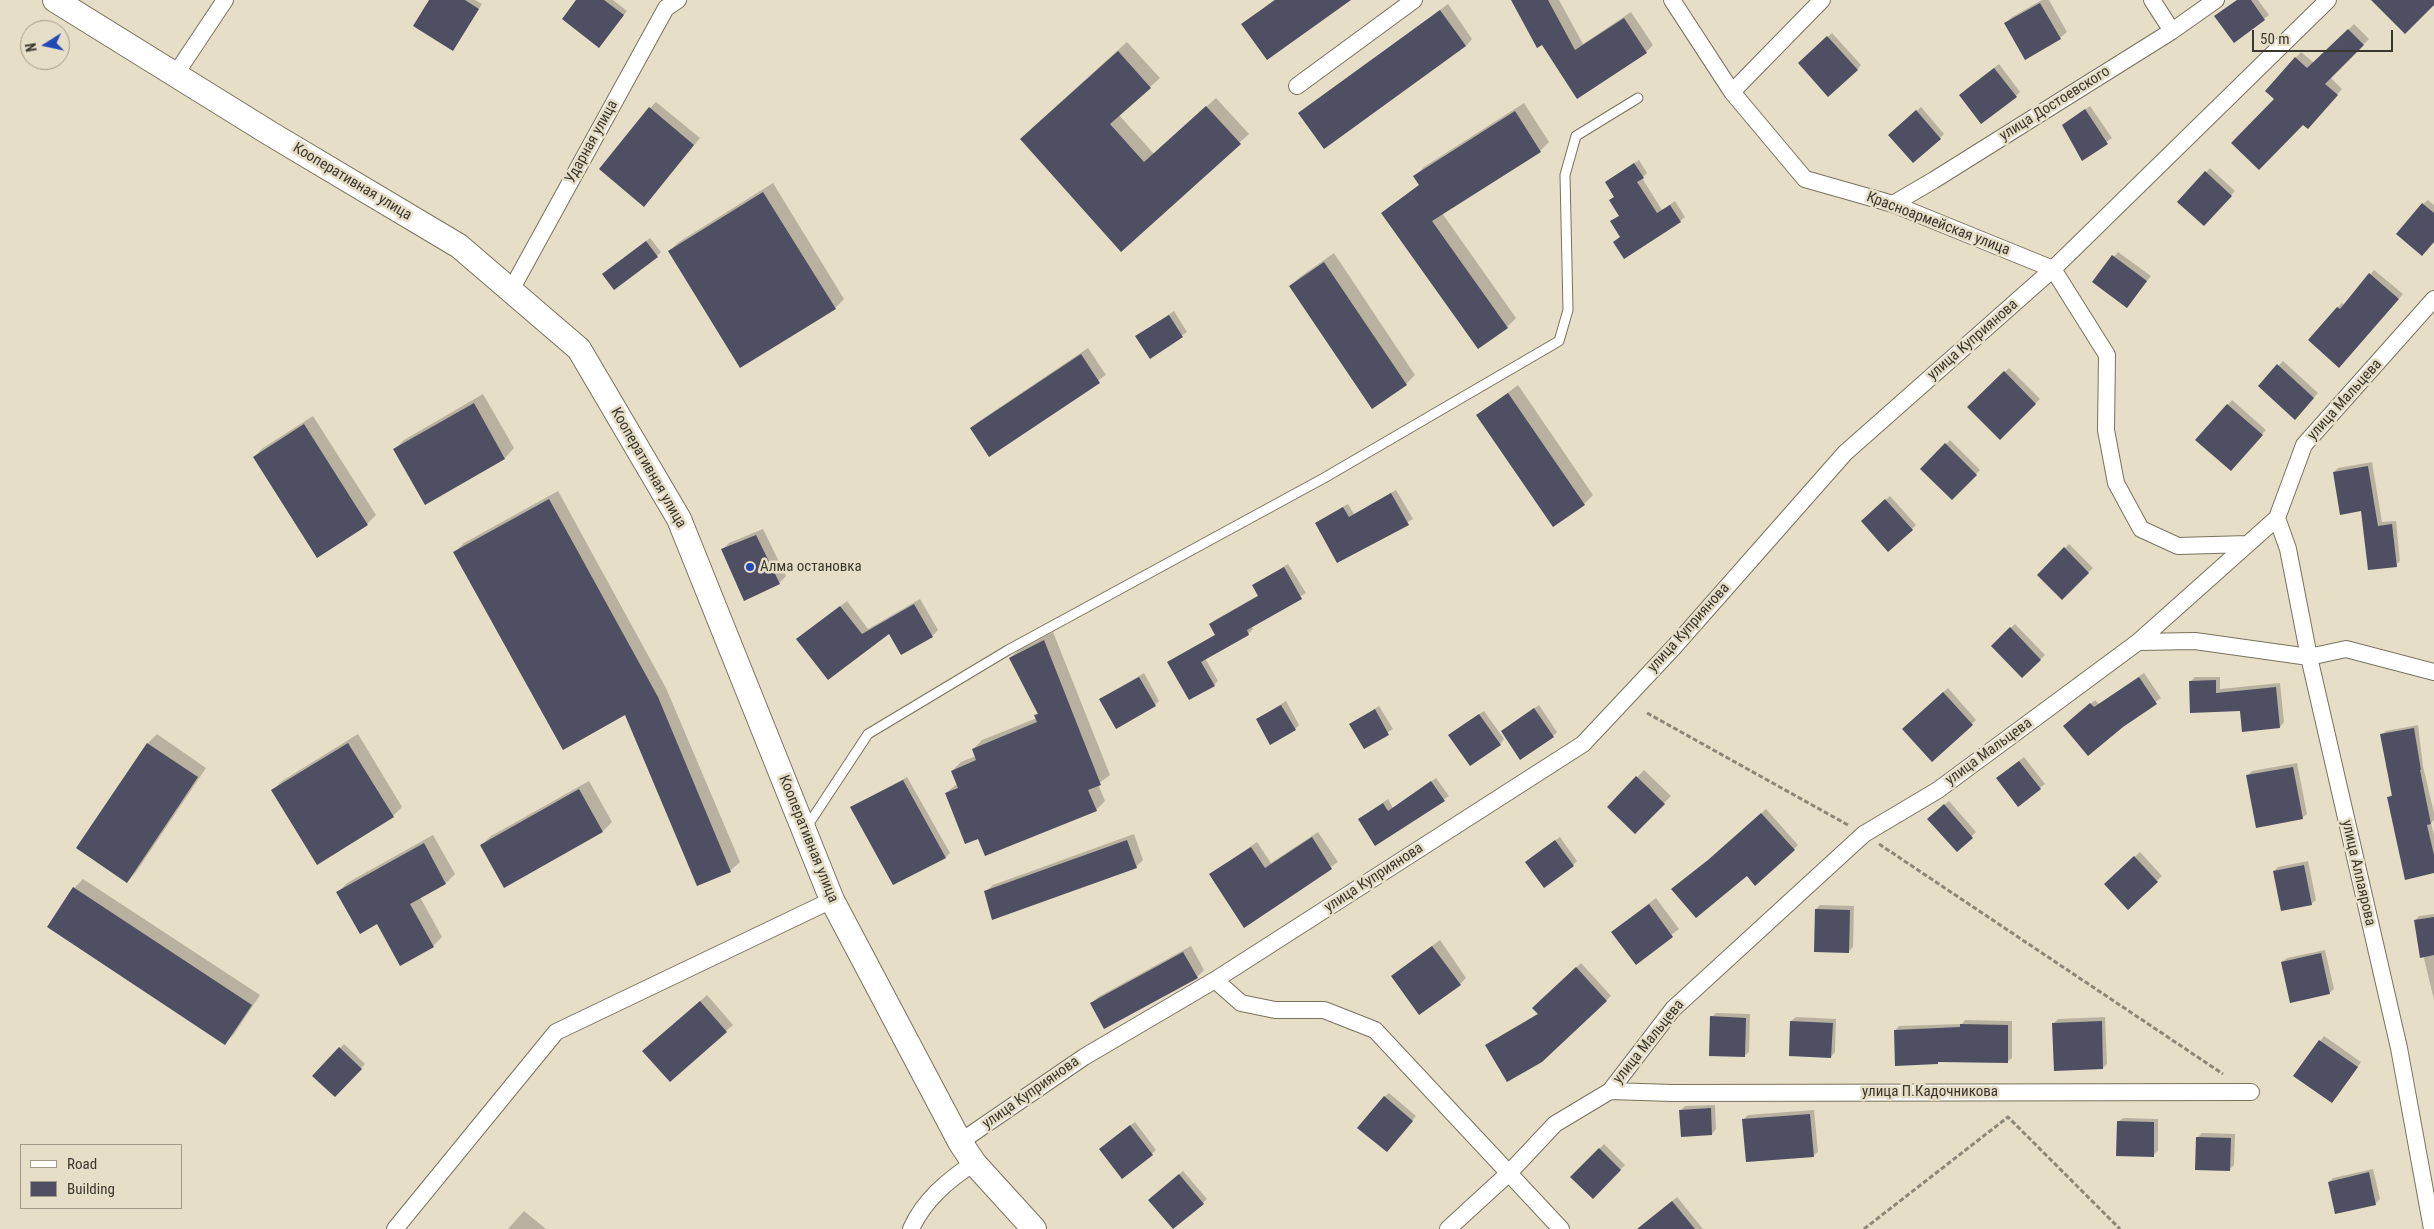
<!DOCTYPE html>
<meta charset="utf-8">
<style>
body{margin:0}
#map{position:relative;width:2434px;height:1229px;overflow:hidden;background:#e6dec7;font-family:"Roboto Condensed",sans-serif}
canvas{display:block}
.legend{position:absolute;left:20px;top:1144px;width:162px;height:65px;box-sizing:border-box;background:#e6dec7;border:1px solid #a19b8a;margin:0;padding:6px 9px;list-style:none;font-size:15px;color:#3a372e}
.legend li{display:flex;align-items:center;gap:10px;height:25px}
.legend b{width:25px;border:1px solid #a19b8a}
.north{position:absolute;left:20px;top:20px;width:50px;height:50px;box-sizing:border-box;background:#e6dec7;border:1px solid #a19b8a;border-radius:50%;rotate:260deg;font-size:14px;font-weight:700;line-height:20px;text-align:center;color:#3a372e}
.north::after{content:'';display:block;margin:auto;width:18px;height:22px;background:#2249b8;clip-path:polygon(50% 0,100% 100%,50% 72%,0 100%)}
.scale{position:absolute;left:2252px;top:30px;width:141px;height:22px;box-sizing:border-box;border:2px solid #3a372e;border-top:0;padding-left:6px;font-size:15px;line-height:18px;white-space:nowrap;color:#3a372e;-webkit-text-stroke:4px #e6dec7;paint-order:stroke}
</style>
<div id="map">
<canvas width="2434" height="1229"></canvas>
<ul class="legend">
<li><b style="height:6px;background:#fff"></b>Road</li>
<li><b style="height:14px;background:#4e4f62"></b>Building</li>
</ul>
<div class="north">N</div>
<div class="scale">50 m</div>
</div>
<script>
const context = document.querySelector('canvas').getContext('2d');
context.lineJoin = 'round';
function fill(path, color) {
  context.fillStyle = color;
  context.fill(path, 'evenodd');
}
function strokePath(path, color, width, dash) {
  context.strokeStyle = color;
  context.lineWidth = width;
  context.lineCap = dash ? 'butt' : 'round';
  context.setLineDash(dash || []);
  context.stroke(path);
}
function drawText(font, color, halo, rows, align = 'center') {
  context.font = font + ' "Roboto Condensed",sans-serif';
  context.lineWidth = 5;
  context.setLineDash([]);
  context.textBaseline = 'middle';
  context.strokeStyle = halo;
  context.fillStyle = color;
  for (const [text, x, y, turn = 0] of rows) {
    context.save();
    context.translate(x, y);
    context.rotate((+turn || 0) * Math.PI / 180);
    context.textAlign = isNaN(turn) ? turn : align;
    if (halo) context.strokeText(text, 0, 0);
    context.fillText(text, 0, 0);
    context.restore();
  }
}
const shadow = new Path2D(`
 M430,0H475L482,4L453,49Z
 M578,0H613L627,11L603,42Z
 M1274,0H1349L1243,24Z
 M1513,0H1559L1583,44L1631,12L1653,45L1646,52L1578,97Z
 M2042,0H2049L2067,32L2060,38L2006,23L2012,17Z
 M2237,0H2258L2269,15L2234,42L2220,12Z
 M1448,4L1472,39L1466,46L1300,113Z
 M2354,24L2369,39L2330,77L2342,89L2313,122L2267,90L2301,52L2314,63Z
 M1832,33L1861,65L1857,70L1804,59Z
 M1127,42L1160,78L1119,115L1154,154L1216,98L1249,134L1121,250L1031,129Z
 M1999,64L2020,92L2016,96L1965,90Z
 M656,102L700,138L651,198L650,108Z
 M1524,103L1549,142L1540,151L1442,213L1516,318L1507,327L1383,213L1420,184L1415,176L1424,167Z
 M2090,106L2112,138L2083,159L2063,125Z
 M1921,107L1944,134L1940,138L1894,131Z
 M1639,160L1647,173L1642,178L1662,210L1675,201L1685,217L1680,221L1614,242L1621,236L1612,221L1620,215L1615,196L1606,182Z
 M2210,168L2235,191L2204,225L2179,202Z
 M773,183L844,299L835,308L669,251L679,242Z
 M2428,200L2434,205V241L2423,204Z
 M650,238L661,252L657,256L608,270Z
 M2118,252L2151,276L2131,302L2094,282Z
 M1334,253L1415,375L1406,384L1372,407L1290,286L1300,277Z
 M2374,270L2403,294L2343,362L2309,340L2338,307L2342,303L2344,305Z
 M1174,311L1187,332L1150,357L1137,336Z
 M1088,348L1106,375L989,455L971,429L978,422Z
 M2283,361L2318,393L2295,418L2259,386Z
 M2009,368L2040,399L2000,438L1969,407Z
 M1518,385L1593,495L1584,504L1478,415Z
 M483,394L514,448L505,458L425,503L395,449L404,440Z
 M2232,400L2266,430L2235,465L2197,440Z
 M313,416L376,515L367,524L254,457L263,448Z
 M1950,440L1980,470L1952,498L1922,469Z
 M2372,462L2382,522L2396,521L2400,561L2396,565L2362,509L2334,472L2338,468Z
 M1396,490L1413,519L1338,561L1316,523L1348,504L1354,514Z
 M558,491L666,688L740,862L730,871L626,714L455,552L464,543Z
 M1890,496L1916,525L1912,529L1867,517Z
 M763,529L786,576L779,583L722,550L729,543Z
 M2069,544L2093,568L2062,598L2038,575Z
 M1288,564L1306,593L1251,626L1253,629L1248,634L1205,658L1218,681L1214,685L1169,663L1216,634L1210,624L1215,620L1259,595L1253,586Z
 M920,599L938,630L932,636L889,632L798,639L847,601L868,629Z
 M2015,624L2045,655L2022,677L1992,646Z
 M1053,632L1110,775L1098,784L1105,801L1096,810L979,837L946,793L957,784L952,771L961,762L976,756L973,749L982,740L1037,718L1036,716L1038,713L1010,658L1019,650Z
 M1144,673L1159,701L1155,705L1101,699Z
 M2144,673L2161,698L2122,726L2069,722L2095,700L2099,704Z
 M2195,677H2220V689L2280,683L2284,722L2280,727L2243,730L2241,710L2190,682Z
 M1948,688L1976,720L1972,724H1908Z
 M1286,701L1299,725L1295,729L1257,719Z
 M1539,705L1557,732L1553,736L1503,731Z
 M1379,706L1393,729L1364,748L1351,724Z
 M1484,711L1504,739L1500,744L1454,731Z
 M2418,725L2423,766L2434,813V820L2431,823L2434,835V871L2388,798L2393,793L2382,735L2386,731Z
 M157,734L206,768L136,872L127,882L148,743Z
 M358,734L402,807L393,816L273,790L282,781Z
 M2024,757L2045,784L2018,805L2002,774Z
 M2297,763L2307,814L2302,818L2247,776L2252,771Z
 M1644,770L1671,796L1635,832L1609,807Z
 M907,777L950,853L946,857L851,808Z
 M1436,778L1449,796L1376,844L1360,819L1388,799L1393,808Z
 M589,781L612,822L603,831L505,886L482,845L491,836Z
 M1949,801L1976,832L1957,851L1933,815Z
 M1766,809L1798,845L1794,849L1747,875L1714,856Z
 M1318,832L1338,862L1244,926L1211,874L1257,842L1271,863Z
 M1134,834L1143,860L1136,867L986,891L993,885Z
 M433,835L455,874L446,883L420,897L442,937L433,946L377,923L338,892L347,883Z
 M1560,837L1577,861L1573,865L1531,858Z
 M2140,852L2162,876L2128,908L2106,884Z
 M2308,861L2316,900L2311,904L2274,871L2278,867Z
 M83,879L260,995L234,1034L225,1043L49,927L74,888Z
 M1656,898L1679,929L1636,963L1620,926Z
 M1820,905L1854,906L1853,947L1849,951L1816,909Z
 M2434,914V1000L2415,921L2419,916Z
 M1440,940L1466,978L1460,984L1392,976Z
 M1191,946L1204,970L1197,977L1092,1004L1098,997Z
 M2325,950L2334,989L2329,993L2282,962L2287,958Z
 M1581,963L1611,996L1541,1061L1487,1045L1539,1013L1534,1008Z
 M707,995L733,1025L726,1031L651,1045Z
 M1716,1013L1750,1014L1749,1052L1744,1056L1712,1017Z
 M1796,1017L1836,1019L1835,1052L1831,1057L1791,1021Z
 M2105,1017L2107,1064L2103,1068L2054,1023L2058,1019Z
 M1965,1020L2012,1021V1058L2007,1062L1939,1061L1937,1063L1895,1031L1899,1026L1962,1024Z
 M2324,1036L2361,1062L2336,1098L2295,1076Z
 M344,1044L365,1064L335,1095L314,1075Z
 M1389,1093L1416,1116L1391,1146L1384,1097Z
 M1715,1105L1716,1129L1712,1134L1680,1111L1685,1106Z
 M1814,1110L1818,1152L1813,1156L1744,1119L1748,1115Z
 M2123,1118L2158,1119V1151L2153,1155L2118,1122Z
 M1135,1122L1156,1150L1152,1154L1105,1144Z
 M2202,1133L2235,1134L2234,1165L2230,1169L2197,1138Z
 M1604,1144L1625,1165L1593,1197L1572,1177Z
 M2373,1169L2380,1199L2375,1204L2329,1182L2333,1178Z
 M1183,1171L1207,1199L1203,1203L1154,1196Z
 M1677,1197L1703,1229H1642L1645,1223Z
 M524,1211L546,1229H508Z`);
const building = new Path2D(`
 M429,0H465L479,9L453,51L413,26Z
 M576,0H604L624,15L599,48L562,19Z
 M1275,0H1351L1267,60L1241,24Z
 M1511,0H1548L1575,50L1624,18L1647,53L1577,99L1542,45L1537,48Z
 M2237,0H2251L2265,20L2234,43L2214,16Z
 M2371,0H2434V5L2405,34Z
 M2040,3L2061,39L2025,60L2004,23Z
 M1440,10L1466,46L1324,149L1298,113Z
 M2348,29L2364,45L2325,84L2338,95L2308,129L2303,125L2259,170L2231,143L2274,99L2265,91L2295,57L2307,68Z
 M1827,36L1858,70L1828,97L1798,63Z
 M1118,51L1151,88L1110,124L1144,162L1206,106L1241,144L1121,252L1020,139Z
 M1994,68L2017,97L1981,124L1959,95Z
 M649,107L694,145L644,207L599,169Z
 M2085,109L2108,144L2082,161L2062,125Z
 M1916,110L1941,139L1913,163L1888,135Z
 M1515,111L1541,152L1432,221L1508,328L1478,349L1381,213L1419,185L1413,176Z
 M1634,163L1644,178L1637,182L1657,213L1670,205L1681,222L1624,259L1613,242L1620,237L1610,221L1619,216L1609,200L1614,197L1605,182Z
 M2205,171L2232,196L2204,226L2177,202Z
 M763,192L836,309L740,368L668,251Z
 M2422,203L2434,213V242L2422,256L2396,234Z
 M646,241L658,257L614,290L602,274Z
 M2112,255L2147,281L2127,308L2092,282Z
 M1324,262L1407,385L1372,409L1289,286Z
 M2369,273L2399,299L2339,368L2308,340L2337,307L2340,309Z
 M1169,315L1183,337L1150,359L1135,336Z
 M1081,354L1100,383L989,457L970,428Z
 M2277,364L2314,398L2295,420L2258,386Z
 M2004,371L2036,404L2000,440L1967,407Z
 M1508,393L1585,505L1553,527L1476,415Z
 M474,403L505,459L425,505L393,449Z
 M2227,404L2263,435L2231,471L2195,440Z
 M304,424L368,525L317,558L253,457Z
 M1945,443L1977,475L1952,500L1920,469Z
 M2368,466L2378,526L2392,524L2397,567L2368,570L2361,511L2340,515L2333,472Z
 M1391,493L1409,525L1337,563L1315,523L1343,507L1349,517Z
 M549,499L658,697L731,872L697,886L625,715L563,750L453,552Z
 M1885,499L1913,530L1888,552L1861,521Z
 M756,535L780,584L744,601L721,549Z
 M2064,547L2089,573L2062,600L2037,575Z
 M1284,567L1302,599L1247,630L1249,635L1201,662L1215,686L1189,700L1167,662L1215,635L1209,624L1258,596L1252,585Z
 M914,604L933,637L901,655L889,634L828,680L796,639L840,606L862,634Z
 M2010,627L2041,660L2022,678L1991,646Z
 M1044,640L1101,785L1088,790L1097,811L985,856L978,839L965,844L945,793L958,788L951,771L976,760L972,749L1037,722L1034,715L1038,714L1009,658Z
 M1139,677L1156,706L1116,729L1099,699Z
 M2139,677L2157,704L2123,727L2088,756L2063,726L2090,703L2094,707Z
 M2216,680V693L2276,687L2280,728L2242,732L2240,711L2190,713L2189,681Z
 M1943,692L1973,725L1932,762L1902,729Z
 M1281,705L1296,730L1270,745L1256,719Z
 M1534,708L1554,737L1520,760L1501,731Z
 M1375,709L1389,735L1364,749L1349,724Z
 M1479,714L1501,745L1470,766L1448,735Z
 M2414,728L2421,770H2420L2431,824L2427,825L2434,855V873L2405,880L2387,797L2392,796L2380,734Z
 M147,743L198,777L127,883L76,848Z
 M348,743L394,817L317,865L271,790Z
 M2019,761L2041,789L2018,807L1996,778Z
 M2293,767L2303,819L2256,828L2246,775Z
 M1636,776L1665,804L1635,834L1607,807Z
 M903,780L946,858L893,885L850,807Z
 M1431,781L1445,801L1375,846L1358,819L1383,803L1388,811Z
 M579,789L603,832L504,888L480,845Z
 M1944,804L1973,838L1957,852L1927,819Z
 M1761,813L1795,850L1755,886L1747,876L1696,918L1671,889L1708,860Z
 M1312,837L1332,869L1244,928L1209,874L1251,847L1265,868Z
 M1127,840L1137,868L992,920L984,891Z
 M1555,840L1574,866L1544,888L1525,862Z
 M424,843L446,884L410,904L434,947L400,966L377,924L360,934L336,892Z
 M2134,856L2158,882L2128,910L2104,884Z
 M2304,865L2312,905L2281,911L2273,871Z
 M73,887L252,1005L225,1045L47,927Z
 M1649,904L1673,937L1636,965L1611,932Z
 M1815,909L1850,910L1849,953L1814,952Z
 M2434,917V955L2420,958L2414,920Z
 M1432,946L1461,985L1419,1015L1391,976Z
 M1183,952L1198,978L1104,1029L1090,1003Z
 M2321,953L2330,994L2290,1003L2281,962Z
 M1576,967L1607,1001L1542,1062L1507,1082L1485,1045L1538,1014L1532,1008Z
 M700,1001L727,1032L670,1082L642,1051Z
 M1710,1016L1746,1018L1745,1057L1709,1056Z
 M1790,1021L1833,1023L1831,1058L1789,1056Z
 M2102,1021L2103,1069L2054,1071L2052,1023Z
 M1960,1024L2008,1025V1063L1938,1062V1064L1895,1066L1894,1030L1960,1027Z
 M2319,1040L2358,1067L2332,1103L2293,1076Z
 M339,1047L362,1069L335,1097L312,1076Z
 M1384,1096L1413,1121L1387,1152L1357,1128Z
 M1711,1108L1712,1135L1681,1137L1679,1110Z
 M1810,1114L1814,1157L1746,1162L1742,1119Z
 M2117,1121L2154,1122V1157L2116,1156Z
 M1130,1125L1153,1155L1122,1179L1099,1149Z
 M2196,1137L2231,1138L2230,1171L2195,1170Z
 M1599,1148L1621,1170L1593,1199L1570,1177Z
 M2369,1172L2376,1205L2335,1214L2328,1182Z
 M1179,1174L1204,1204L1173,1229L1148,1200Z
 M1672,1201L1695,1229H1637Z`);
const path = new Path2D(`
 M1647,713L1848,825
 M1879,844L2223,1074
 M1864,1229L2008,1117L2120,1229`);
const service = new Path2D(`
 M806,828L868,734L1008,650L1324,478L1559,341L1568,310L1565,175L1576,136L1638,98`);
const minor = new Path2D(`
 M1672,0L1732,92L1805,179L1893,204L2053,269L2107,355L2106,430L2116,483L2141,529L2178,546L2248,544
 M2152,0L2172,31
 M175,75L225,0
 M1297,86L1414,0
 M1732,92L1822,0
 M1893,204L1934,180L2172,31L2216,0
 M511,290L666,8L678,0
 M2277,518L2288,549L2309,657L2399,1048L2432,1229
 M2138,642L2195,641L2309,657L2346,649L2434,672
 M1215,980L1241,1003L1275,1010H1324L1375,1030L1561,1229
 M1610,1091L1672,1093L2251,1092
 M960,1142L1084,1057L1215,980L1583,744L1674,647L1845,453L2053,269L2328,0
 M395,1229L556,1032L832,900
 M911,1229C924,1200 948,1180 974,1163
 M1448,1229L1509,1173L1555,1124L1610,1091L1673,1009L1864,834L1938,790L2138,642L2277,518L2304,445L2434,299`);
const secondary = new Path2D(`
 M55,0L271,134L459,246L579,349L679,519L832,900L960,1142L974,1163L1034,1229`);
const markers = [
 [750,567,5,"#2249b8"]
];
const streetNames = [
 ["улица Достоевского",2055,104,-32],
 ["Ударная улица",592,142,-61],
 ["Кооперативная улица",352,182,31],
 ["Красноармейская улица",1938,224,21],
 ["улица Куприянова",1973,340,-41],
 ["улица Мальцева",2345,400,-48],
 ["Кооперативная улица",648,468,60],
 ["улица Куприянова",1689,628,-48],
 ["улица Мальцева",1989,752,-36],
 ["Кооперативная улица",808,839,68],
 ["улица Аллаярова",2358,873,77],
 ["улица Куприянова",1374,878,-33],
 ["улица Мальцева",1649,1042,-51],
 ["улица П.Кадочникова",1930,1092],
 ["улица Куприянова",1031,1093,-35]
];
const poiNames = [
 ["Алма остановка",760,567]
];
fill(shadow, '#0003');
fill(building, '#4e4f62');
strokePath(service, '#79725e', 11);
strokePath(minor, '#79725e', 18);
strokePath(secondary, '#79725e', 26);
strokePath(path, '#8c8777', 3, [5, 2.5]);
strokePath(service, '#fff', 9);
strokePath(minor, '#fff', 16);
strokePath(secondary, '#fff', 24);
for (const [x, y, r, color] of markers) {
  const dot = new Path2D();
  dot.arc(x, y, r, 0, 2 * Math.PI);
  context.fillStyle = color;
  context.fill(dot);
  strokePath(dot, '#e6dec7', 2);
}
drawText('15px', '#3a372e', '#e6dec7', streetNames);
drawText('15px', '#3a372e', '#e6dec7', poiNames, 'left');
</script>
